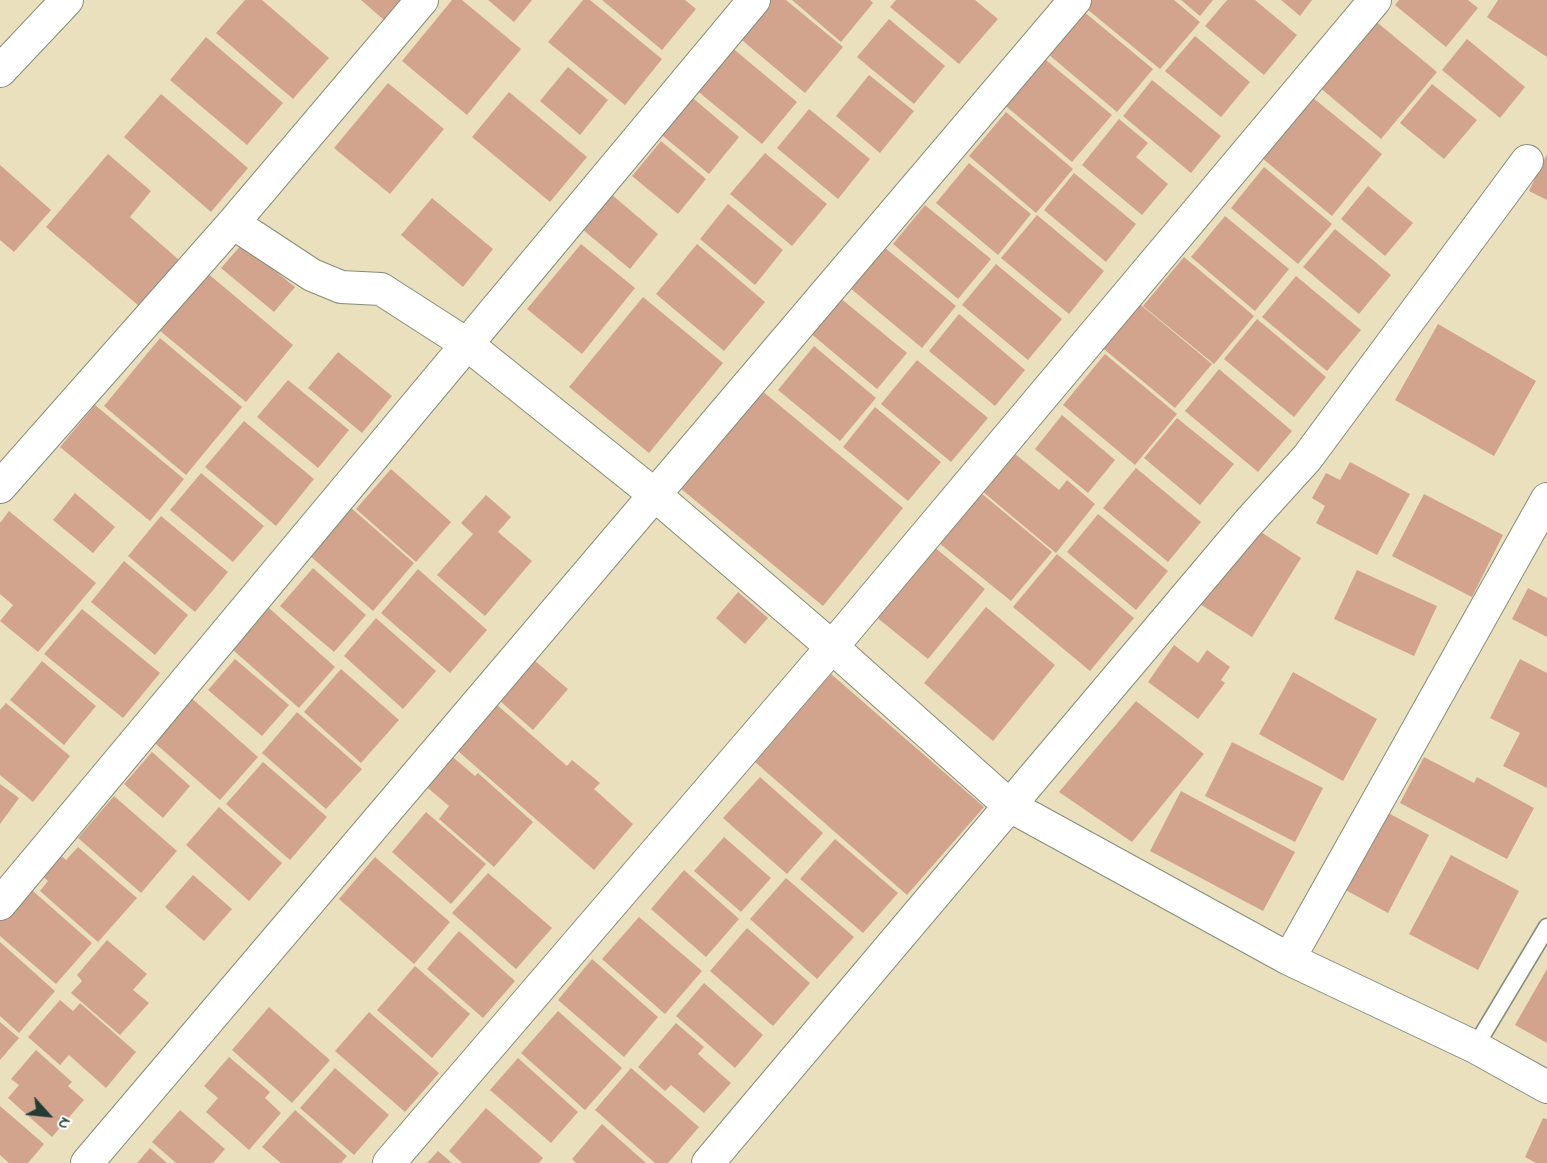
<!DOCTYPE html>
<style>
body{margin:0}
#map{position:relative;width:1547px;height:1163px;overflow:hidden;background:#eae0be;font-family:"Indie Flower",sans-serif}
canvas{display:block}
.north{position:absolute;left:18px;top:1085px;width:60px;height:60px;-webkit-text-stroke:4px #fff;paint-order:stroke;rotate:117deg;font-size:16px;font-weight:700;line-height:24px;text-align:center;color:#1f3d34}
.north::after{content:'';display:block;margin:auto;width:21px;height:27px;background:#1f3d34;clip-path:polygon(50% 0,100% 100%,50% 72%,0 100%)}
</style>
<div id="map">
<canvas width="1547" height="1163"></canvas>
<div class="north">N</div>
</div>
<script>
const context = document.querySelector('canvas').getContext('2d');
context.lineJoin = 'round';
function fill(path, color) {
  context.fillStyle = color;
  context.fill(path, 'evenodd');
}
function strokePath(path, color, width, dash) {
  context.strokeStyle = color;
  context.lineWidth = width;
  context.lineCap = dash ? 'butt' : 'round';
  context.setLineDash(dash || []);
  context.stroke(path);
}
const building = new Path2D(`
 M245,0H262L329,58L293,99L216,33Z
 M361,0H401L384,20Z
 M452,0H462L521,49L467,115L402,61Z
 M488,0H532L514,22Z
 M583,0H590L662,59L625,105L548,42Z
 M602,0H685L696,9L662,50Z
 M756,0H786L843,47L805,93L731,31Z
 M792,0H870L873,3L841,42Z
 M896,0H975L998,19L959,64L890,7Z
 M1076,0H1174L1200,22L1160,69Z
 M1181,0H1213L1200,16Z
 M1227,0H1255L1297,35L1264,75L1205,26Z
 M1281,0H1312L1300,16Z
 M1399,0H1468L1478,8L1446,47L1395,5Z
 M1498,0H1547V57L1487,17Z
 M1083,11L1153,69L1117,112L1048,54Z
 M1367,14L1437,72L1381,139L1312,81Z
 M889,19L945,66L914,104L857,57Z
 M1195,36L1250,82L1221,117L1165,71Z
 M206,37L283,103L247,145L170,80Z
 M1467,39L1525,87L1500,118L1442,70Z
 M730,46L797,102L762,144L695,89Z
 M1040,55L1112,115L1072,162L1001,102Z
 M568,67L608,100L580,135L540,101Z
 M869,75L914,111L880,153L836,116Z
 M1152,80L1221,136L1191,173L1123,116Z
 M388,83L444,129L390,194L334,148Z
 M1432,84L1477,120L1444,159L1400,123Z
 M509,92L587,157L550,202L472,137Z
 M161,94L248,168L211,212L124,137Z
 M688,94L739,137L709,174L657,131Z
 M1312,97L1382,154L1332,216L1262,158Z
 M809,109L870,159L838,199L777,148Z
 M1006,112L1073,169L1036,213L969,156Z
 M1119,119L1148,143L1136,157L1168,184L1142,215L1082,165Z
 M661,141L706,179L678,214L632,176Z
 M765,153L827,204L792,246L730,194Z
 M108,154L151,191L130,217L179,260L139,306L46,227Z
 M1547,154V200L1529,191Z
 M969,163L1031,214L998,255L936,203Z
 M0,165L51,210L14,252L0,240Z
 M1264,167L1332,224L1298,264L1231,208Z
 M1074,173L1136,224L1106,262L1044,210Z
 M1368,186L1413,223L1385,256L1341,219Z
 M611,194L658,234L630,269L582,229Z
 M432,198L493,249L463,287L401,235Z
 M728,204L783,250L755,285L700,239Z
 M925,205L991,259L958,299L893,244Z
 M1037,215L1104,271L1069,314L1001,258Z
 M1225,216L1289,269L1255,311L1191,257Z
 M1335,229L1391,275L1359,314L1303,267Z
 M242,244L295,287L274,312L221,268Z
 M581,244L635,288L582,354L527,309Z
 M697,244L765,302L724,351L656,294Z
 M884,247L956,306L922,348L850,288Z
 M1184,257L1254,316L1214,364L1143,306Z
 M996,264L1062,319L1028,360L962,305Z
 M206,272L293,345L246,402L159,330Z
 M1296,276L1361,330L1327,371L1262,317Z
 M1130,296L1212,364L1175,408L1093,340Z
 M643,297L723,363L649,453L569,387Z
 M839,297L907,353L877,389L809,332Z
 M959,314L1025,370L995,406L929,351Z
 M1257,319L1326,377L1294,417L1224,359Z
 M1438,324L1536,381L1494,456L1395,400Z
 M160,338L242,407L186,475L104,406Z
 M814,346L876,398L840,441L778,390Z
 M338,352L392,396L362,433L308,388Z
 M1105,354L1177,414L1135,465L1063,405Z
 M917,360L988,418L951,462L881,404Z
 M1219,369L1292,431L1258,472L1185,411Z
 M288,380L349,430L318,468L257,417Z
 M755,385L903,508L823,606L674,483Z
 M95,405L184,479L150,521L60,447Z
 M875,407L941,462L908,501L843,447Z
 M1062,415L1115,460L1088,493L1035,449Z
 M1177,418L1234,464L1200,505L1144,458Z
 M244,421L314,479L276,526L205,467Z
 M1014,453L1059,490L1067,480L1095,504L1056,553L982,491Z
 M1350,462L1410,494L1377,555L1316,523L1325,506L1312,498L1326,473L1340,480Z
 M1136,468L1201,522L1168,562L1103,508Z
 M391,469L451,522L416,562L356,509Z
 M201,473L264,526L233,562L170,510Z
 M75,493L115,527L93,553L53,520Z
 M981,493L1052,552L1011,601L939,543Z
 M1424,494L1503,535L1472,597L1392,556Z
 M486,495L511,517L498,532L532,561L485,616L437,575L473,534L461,523Z
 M342,500L414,563L373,611L301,548Z
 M9,511L96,583L38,652L0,621L13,605L0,594V523Z
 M1098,514L1168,571L1136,610L1067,552Z
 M161,516L228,572L195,612L128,556Z
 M1250,525L1301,558L1252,637L1200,604Z
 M933,546L985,589L928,659L875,616Z
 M1057,554L1134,618L1090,671L1013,607Z
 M124,561L188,615L155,655L91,602Z
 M313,568L366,615L334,652L280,606Z
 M418,569L487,630L450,673L381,613Z
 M1357,570L1437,606L1414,656L1334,619Z
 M1528,588L1547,598V637L1512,619Z
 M738,592L768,618L745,644L716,618Z
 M986,607L1055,665L993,741L924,683Z
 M269,608L335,667L299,708L233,650Z
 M82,609L160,673L123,718L44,654Z
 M376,618L436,671L403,709L344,656Z
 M1174,645L1198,663L1207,650L1230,667L1221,680L1225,683L1198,719L1148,682Z
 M235,659L289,705L262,736L208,690Z
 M1520,659L1547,673V788L1503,766L1520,733L1490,718Z
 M42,661L96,706L64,745L10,700Z
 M535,661L568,689L533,730L500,701Z
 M341,669L399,720L361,763L304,712Z
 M1293,672L1377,719L1343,781L1259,734Z
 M831,674L984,807L907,895L755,762Z
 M187,694L258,757L220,800L149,738Z
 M1136,701L1204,754L1132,842L1059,792Z
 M6,703L70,756L33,802L0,775V710Z
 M497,705L567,766L572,760L600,783L594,789L633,824L594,870L458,751Z
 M297,712L362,769L326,809L262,753Z
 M1232,742L1323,788L1295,842L1205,796Z
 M152,752L190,786L163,818L124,784Z
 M448,753L475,776L478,773L533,822L494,867L439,819L449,806L422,783Z
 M1424,757L1474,783L1477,777L1534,808L1507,859L1400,803Z
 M263,762L327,817L290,860L226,804Z
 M760,777L823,833L787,874L723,818Z
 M0,784L19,798L0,824Z
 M1181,791L1295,852L1263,911L1150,851Z
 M114,796L177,851L141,893L78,838Z
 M219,807L282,863L249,901L186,845Z
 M1381,809L1429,835L1388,913L1340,887Z
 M426,812L486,864L451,904L392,852Z
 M724,837L771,878L741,912L694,871Z
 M835,839L898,893L863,933L800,879Z
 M78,847L137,898L98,942L40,891L48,881L38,872L56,851L66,860Z
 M1451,855L1519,891L1478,970L1409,934Z
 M375,857L450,922L414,964L339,899Z
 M684,870L739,919L706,957L651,909Z
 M488,873L552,928L516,969L452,913Z
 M193,875L232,909L204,941L165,907Z
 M786,878L854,937L817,979L750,919Z
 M25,884L92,943L56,984L0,936V913Z
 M639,917L702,971L665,1014L602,959Z
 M747,928L810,983L773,1026L710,971Z
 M459,931L515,981L483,1018L427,969Z
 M107,940L147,974L133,990L149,1003L120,1035L71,993L82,981L77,975Z
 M0,942L55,991L19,1033L0,1016Z
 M592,959L658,1017L624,1057L558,1000Z
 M415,966L470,1014L432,1058L377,1010Z
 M1547,969V1043L1515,1025Z
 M704,983L763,1035L735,1068L676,1016Z
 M60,1000L73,1011L80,1003L136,1052L106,1088L69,1055L60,1065L28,1037Z
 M269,1007L330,1060L292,1103L232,1050Z
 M558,1011L622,1068L585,1110L521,1053Z
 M369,1012L439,1073L405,1112L335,1051Z
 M0,1022L19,1038L0,1060Z
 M676,1023L704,1047L698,1054L731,1083L704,1113L671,1085L665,1091L638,1067Z
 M36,1050L72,1082L68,1086L84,1100L52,1137L8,1098L19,1085L11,1079Z
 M229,1057L270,1092L265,1098L281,1113L249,1150L206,1112L218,1098L204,1086Z
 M518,1058L578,1112L551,1143L490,1090Z
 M335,1068L389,1115L354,1155L300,1108Z
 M631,1068L699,1127L668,1163H655L595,1110Z
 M0,1106L44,1144L28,1163H9L0,1155Z
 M486,1108L543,1158L539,1163H462L449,1151Z
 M180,1110L225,1149L213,1163H176L152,1142Z
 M295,1110L347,1156L341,1163H281L262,1147Z
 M1543,1118L1547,1119V1163H1536L1525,1157Z
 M602,1124L646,1163H576L572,1159Z
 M150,1148L167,1163H137Z
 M438,1151L452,1163H427Z`);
const lane = new Path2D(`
 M1475,1047L1547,927`);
const street = new Path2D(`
 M0,71L67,0
 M233,223L312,275L341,287L381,289L468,345L655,495L832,647L1010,806L1289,959L1475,1047L1547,1087
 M0,487L233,223L422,0
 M0,904L754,0
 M1289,959L1547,499
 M87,1163L1075,0
 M389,1163L832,647L1375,0
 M708,1163L1249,522L1307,458L1527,161`);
fill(building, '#d3a48d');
strokePath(lane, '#848e79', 19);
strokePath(street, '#848e79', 34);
strokePath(lane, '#fff', 16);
strokePath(street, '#fff', 32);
</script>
